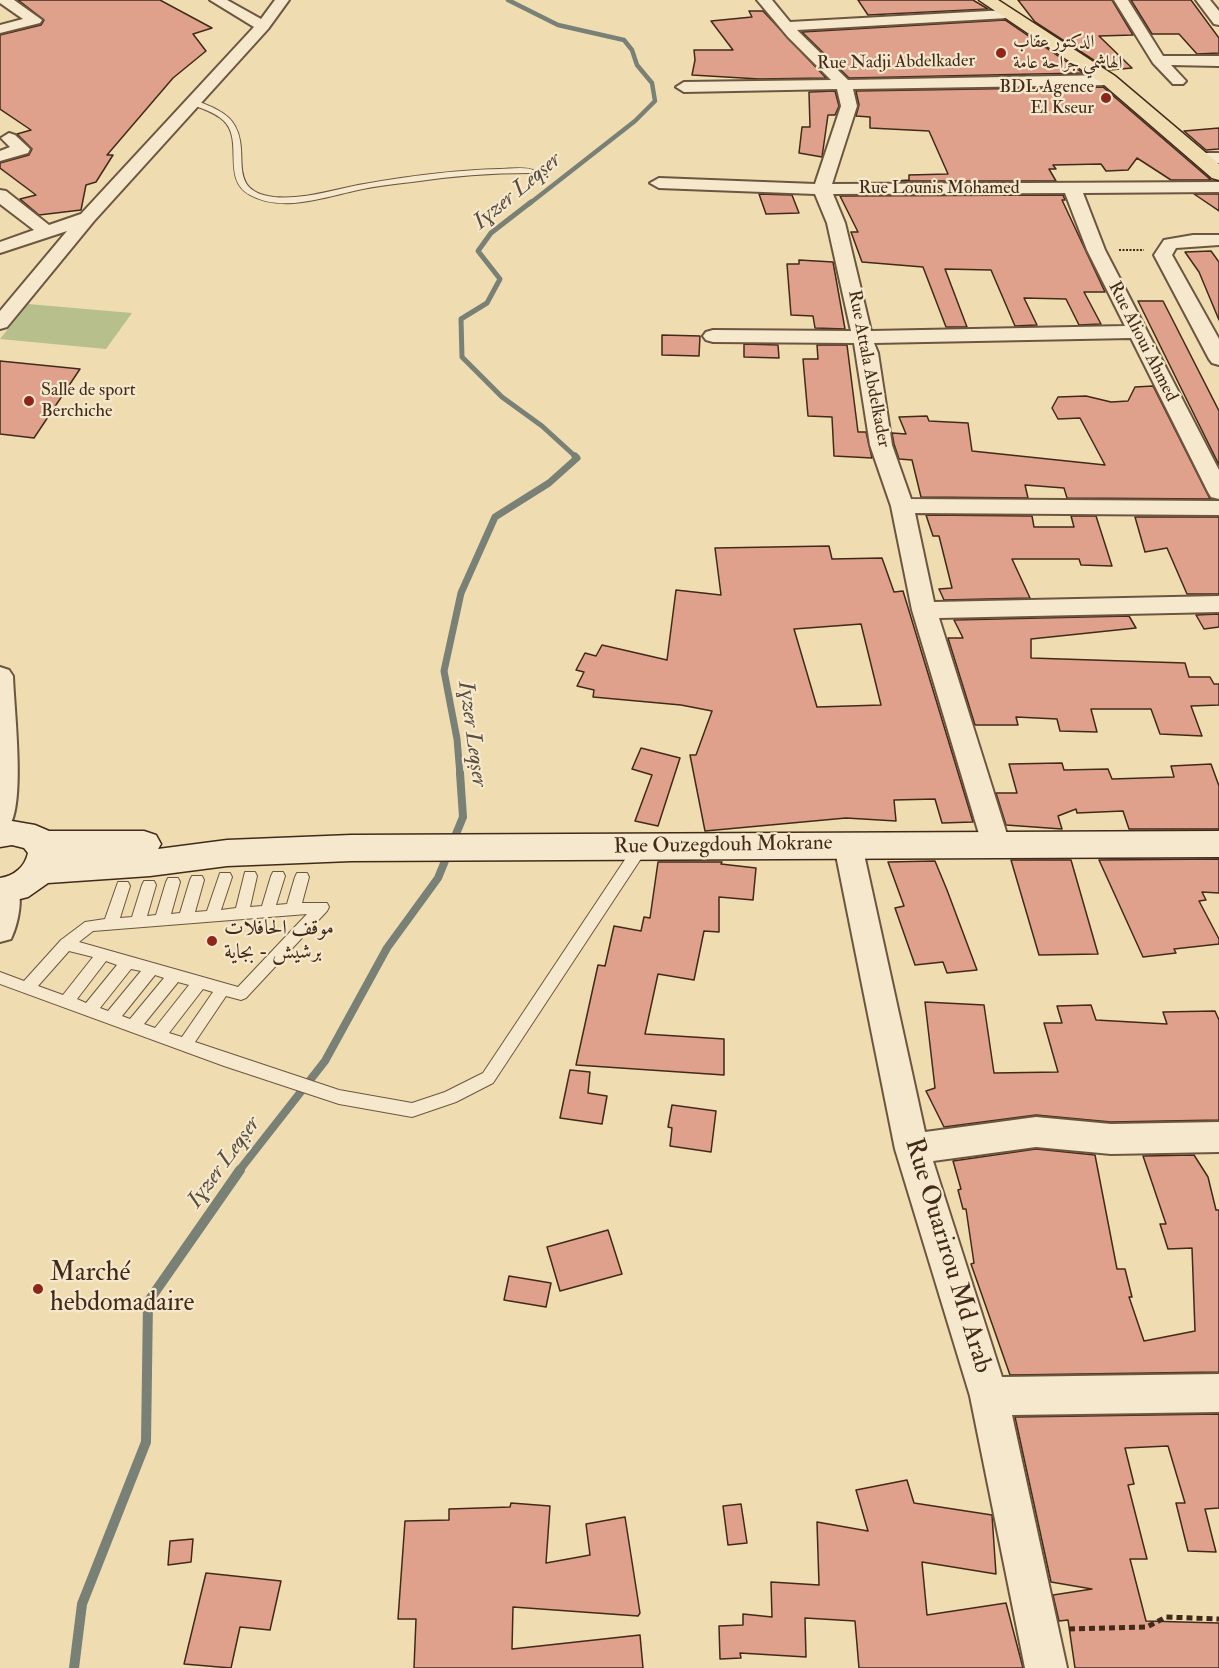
<!DOCTYPE html>
<meta charset="utf-8">
<style>
body{margin:0}
canvas{display:block;background:#efdcb0}
</style>
<canvas width="1219" height="1668"></canvas>
<script>
const context = document.querySelector('canvas').getContext('2d');
context.lineJoin = 'round';
function fill(path, color) {
  context.fillStyle = color;
  context.fill(path, 'evenodd');
}
function strokePath(path, color, width, dash) {
  context.strokeStyle = color;
  context.lineWidth = width;
  context.lineCap = dash ? 'butt' : 'round';
  context.setLineDash(dash || []);
  context.stroke(path);
}
function drawText(font, color, halo, rows, align = 'center') {
  context.font = font + ' "IM FELL Double Pica",Amiri,serif';
  context.lineWidth = 4.5;
  context.setLineDash([]);
  context.textBaseline = 'middle';
  context.strokeStyle = halo;
  context.fillStyle = color;
  for (const [text, x, y, turn = 0] of rows) {
    context.save();
    context.translate(x, y);
    context.rotate((+turn || 0) * Math.PI / 180);
    context.textAlign = isNaN(turn) ? turn : align;
    if (halo) context.strokeText(text, 0, 0);
    context.fillText(text, 0, 0);
    context.restore();
  }
}
const green = new Path2D(`
 M28,304L132,313L106,349L0,339Z`);
const streamFar4 = new Path2D(`
 M508,0L558,25L624,40L632,50L637,65L652,83L655,101L635,121L529,204`);
const streamFar3 = new Path2D(`
 M531,202L491,233L478,251L500,279L487,303L461,319L462,357L502,397L542,426L576,457`);
const streamFar2 = new Path2D(`
 M460,775L457,739L444,671L461,593L495,517L549,483L577,458L575,456`);
const streamFar1 = new Path2D(`
 M238,1172L325,1061L387,948L438,878L463,817L460,773`);
const stream = new Path2D(`
 M74,1668L82,1604L146,1442L148,1302L240,1170`);
const building = new Path2D(`
 M18,0H160L212,28L193,34L206,51L173,78L107,155H113L96,182L86,185L81,210L39,215L20,199L36,195L0,168V163L29,155L32,149L17,134L31,130L0,109V35L41,25L44,20Z
 M858,0H973L988,9L868,15Z
 M1018,0H1112L1133,35L1099,36L1132,68L1109,70L1035,22Z
 M1131,0H1191L1219,38V53L1197,54L1179,34H1152Z
 M749,11H763L826,78L759,79L692,75L695,60L694,50H733L711,21L752,17Z
 M1005,20L1083,73L849,78L802,32Z
 M1103,87L1211,180H1171L1137,158L1128,170L1106,171L1101,164L1053,165L1056,169H1049L1056,181H896L909,180V175L948,174L929,131L870,128V117L856,116L859,105L856,91Z
 M835,91L839,106L835,115H828L822,157L799,153L802,127H810L809,92Z
 M1219,128V149L1206,150L1184,131Z
 M759,194L792,195L799,213L766,214Z
 M1194,194H1219V211Z
 M1063,195L1065,200H1062L1105,292H1084L1101,324L1079,325L1066,299L1024,298L1037,325L1015,326L991,270L945,269L967,327H946L923,267L862,262L851,232H858L840,196Z
 M1211,251L1219,262V320L1199,272L1185,252Z
 M799,260L833,262L845,329L815,328L813,316L791,315L787,264H799Z
 M1138,301H1163L1219,411V465Z
 M662,335L700,336L699,356L662,355Z
 M744,344L778,345L779,358L744,357Z
 M817,345H847L858,432H866L872,458L834,456L832,417L808,416L803,359H818Z
 M0,361L80,369L34,438L0,434Z
 M1153,386L1210,499L1067,498L1064,488L1025,485L1028,498L921,497L912,460L899,459L894,444L892,433L906,434L899,417L927,416L929,421L968,423L972,451L1105,465L1080,418L1058,419L1052,408L1058,397L1086,396L1111,402L1128,401L1135,387Z
 M926,515L1032,516L1034,527H1074L1071,516H1096L1112,566L1081,565L1079,559H1012L1030,598L944,600L939,589L952,588L939,536H933Z
 M1135,517H1219V594H1187L1167,548L1145,552Z
 M829,546L832,559L882,558L894,592L903,591L973,822L942,823L935,799L894,800L896,821L846,818L705,831L690,755H696L712,711L681,705L593,697L594,690L577,686L584,672L576,670L585,653L596,656L602,645L667,660L676,590L721,595L715,548ZM861,624L881,705L817,707L794,629Z
 M1219,614V627L1204,629L1196,615Z
 M1129,616L1136,628L1031,639V658L1185,663L1189,677H1210L1214,684H1219V705L1191,706L1202,736L1160,734L1151,709H1091L1097,732L1060,731L1057,719L1016,717L1018,725H975L948,638H963L954,620Z
 M641,748L680,758L658,826L635,821L652,775L632,769Z
 M1062,763L1064,770L1108,769L1112,779L1174,777L1171,766L1211,764L1219,786V829H1129L1123,811L1077,813L1076,809L1058,816L1062,829L1006,825L996,793H1017L1009,764Z
 M1219,859V893L1202,892L1206,900L1199,901L1219,939V944L1174,949L1176,953L1143,957L1099,860Z
 M1011,860H1071L1098,954L1039,955Z
 M935,861L947,890L977,970L947,973L943,962L915,965L895,908L904,906L888,862Z
 M658,862H722L721,864L756,868L753,900L719,897V932L704,931L694,980L658,974L645,1034L724,1039V1075L576,1065L598,965L605,966L614,926L641,931L644,917L650,918Z
 M925,1002L984,1005L994,1073L1058,1072L1044,1023H1062L1057,1006L1091,1005L1096,1020L1167,1024L1163,1012L1215,1011L1219,1020V1120L1111,1122L1036,1115L944,1127L926,1091L935,1088Z
 M570,1070L590,1072L588,1093L607,1096L602,1124L560,1118Z
 M672,1105L716,1111L711,1152L670,1146L672,1128L668,1127Z
 M1036,1149L1095,1155L1117,1269H1125L1132,1297H1129L1144,1341L1195,1331L1192,1248L1168,1249L1160,1224H1166L1143,1156L1194,1155L1208,1177L1216,1210H1219V1372L1010,1375L971,1264L974,1263L966,1209H963L958,1190L961,1189L953,1161Z
 M608,1230L622,1274L560,1291L547,1247Z
 M509,1276L551,1283L546,1307L504,1300Z
 M1219,1414V1508L1205,1509L1216,1552L1188,1551L1176,1503H1185L1168,1446L1125,1448L1134,1484L1128,1485L1147,1559H1130L1146,1621L1219,1623V1668H1075L1068,1620L1059,1621L1053,1595L1092,1589L1051,1582L1015,1417Z
 M907,1480L914,1503L992,1515L996,1574L922,1562L927,1615L1006,1603L1023,1668H859L855,1621L805,1618L806,1657L740,1653L741,1658L720,1659L719,1626L743,1625V1614L772,1617L771,1582L819,1585L817,1522L868,1531L856,1490Z
 M511,1503L550,1506L546,1563L590,1555L586,1524L625,1517L640,1613L638,1616L513,1607L512,1649L640,1635L643,1668H414L416,1619H398L405,1521L449,1520V1509L510,1507Z
 M741,1504L747,1543L728,1545L723,1506Z
 M193,1539L191,1562L168,1565L170,1541Z
 M206,1573L281,1581L270,1630L240,1627L231,1668L184,1664Z`);
const pathFar1 = new Path2D(`
 M1119,250H1144`);
const path = new Path2D(`
 M1069,1629L1147,1627L1166,1617L1219,1619`);
const service = new Path2D(`
 M194,100C208,105 228,112 235,126C251,154 225,191 274,197C304,200 335,189 364,184C409,176 454,170 500,169C510,169 527,166 535,171L531,173C491,173 452,176 412,182C394,184 376,186 358,190C325,197 282,213 250,195C221,179 244,141 224,121C215,112 202,109 191,104V100Z
 M641,842L646,843L648,847L646,851L493,1083L456,1102L412,1117L339,1104L224,1066L0,984V972L24,981L61,940L85,922L105,919L118,882H128L130,886L120,918L132,917L142,885L144,881H154L156,885L147,916L156,915L166,882L168,878H178L180,882L171,914L180,913L190,880L192,876H202L204,880L195,912L207,911L220,873H230L232,877L221,910L236,908L245,872H255L257,876L250,907L262,906L271,876L273,872H283L285,876L276,905L287,904L295,877L297,873H307L309,877L302,903H327L329,907L327,911L246,998L241,1000L226,996L195,1042L339,1090L412,1103L445,1092L483,1073L636,843ZM307,914L238,987L79,942L93,931ZM69,951L93,957L63,995L38,986ZM106,961L117,965L86,1003L77,999ZM131,969L141,971L108,1011L100,1008ZM155,975L164,978L130,1019L122,1016ZM178,982L189,985L155,1028L144,1024ZM203,989L213,992L182,1037L169,1033Z`);
const minor = new Path2D(`
 M0,0H14L42,20L40,23L0,33V25L23,19L0,3Z
 M210,0H227L261,19L275,0H289L268,29L94,221L7,327L0,329V311L67,231L0,253V242L34,230L0,204V190L6,191L49,225L81,214L254,27Z
 M757,0H772L790,22L1007,10L1014,14L1007,18L797,30L848,80L1109,75L1117,80L1109,85L853,89L857,106L832,184L1219,182V192L1083,193L1105,250L1219,470V499L1211,497L1208,492L1131,338L874,343L878,353L892,445L911,499L1219,501V515L915,513L934,602L1219,596V612L939,618L1010,844L1006,852L996,855L986,852L982,844L912,610L891,506L870,445L854,343L713,342L706,340L703,336L706,332L713,330L851,331L827,223L815,194L659,188L650,183L659,178L815,184L841,106L837,89L684,92L676,87L684,82L831,80L788,37ZM1065,193L1087,250L1125,326L871,331L845,223L833,194Z
 M1114,0H1128L1163,56H1219V66L1171,65L1186,81L1183,84H1173L1153,63Z
 M1196,0H1210L1219,11V25L1214,24Z
 M9,133L15,135L30,149L28,153L0,161V151L10,147L1,138Z
 M1201,153H1219V163L1195,162L1193,158Z
 M1193,235H1219V245L1176,248L1172,255L1219,339V365L1212,363L1209,359L1154,255L1164,240Z
 M0,667L9,670L13,676C14,709 25,799 10,825L0,829Z
 M848,834L858,837L862,845L925,1132L1036,1117L1111,1124L1219,1122V1152L1111,1154L1036,1147L933,1161L1002,1377L1219,1374V1412L1012,1415L1067,1668H1025L970,1396L895,1149L834,845L838,837Z
 M6,879L16,883C24,897 18,924 11,939L0,942V881Z`);
const secondary = new Path2D(`
 M12,821L35,825L49,831H144L156,835L161,844L158,849L227,840L351,835L1219,831V857L351,861L227,866L150,876L48,883L28,897L0,904V878C14,876 25,867 28,853L24,848L12,845L0,847V823Z`);
const primary = new Path2D(`
 M979,0H998L1115,76L1219,164V180L1212,178L1103,84Z`);
const markers = [
 [1001,53,6,"#8f2418"],
 [1106,98,6,"#8f2418"],
 [29,401,6,"#8f2418"],
 [212,941,6,"#8f2418"],
 [38,1289,6,"#8f2418"]
];
const farPoinames = [
 ["الدكتور عقاب",1013,43],
 ["الهاشمي جراحة عامة",1013,64],
 ["BDL Agence",1094,88,"right"],
 ["El Kseur",1094,109,"right"],
 ["Salle de sport",41,391],
 ["Berchiche",41,412]
];
const farStreetnames = [
 ["Rue Nadji Abdelkader",896,63,-1],
 ["Rue Lounis Mohamed",939,189],
 ["Rue Alioui Ahmed",1142,342,63],
 ["Rue Attala Abdelkader",868,369,79]
];
const streetNames = [
 ["Rue Ouzegdouh Mokrane",723,846,-1]
];
const poiNames = [
 ["موقف الحافلات",224,929],
 ["برشيش - بجاية",224,953]
];
const waterNames = [
 ["Iɣzer Leqṣer",518,192,-40],
 ["Iɣzer Leqṣer",471,734,82],
 ["Iɣzer Leqṣer",225,1163,-54]
];
const nearStreetnames = [
 ["Rue Ouarirou Md Arab",947,1256,73]
];
const nearPoinames = [
 ["Marché",50,1274],
 ["hebdomadaire",50,1304]
];
fill(green, '#b7c08c');
strokePath(streamFar4, '#798076', 4.5);
strokePath(streamFar3, '#798076', 5);
strokePath(streamFar2, '#798076', 7);
strokePath(streamFar1, '#798076', 8);
strokePath(stream, '#798076', 10);
fill(building, '#dfa18b');
strokePath(building, '#422a1a', 1.5);
strokePath(service, '#6d5640', 2);
strokePath(minor, '#6d5640', 4);
strokePath(secondary, '#422a1a', 3);
strokePath(primary, '#422a1a', 3);
strokePath(pathFar1, '#422a1a', 2, [2, 1.5]);
strokePath(path, '#422a1a', 5, [6, 4]);
fill(service, '#f5e8cc');
fill(minor, '#f5e8cc');
fill(secondary, '#f5e8cc');
fill(primary, '#efdcb0');
for (const [x, y, r, color] of markers) {
  const dot = new Path2D();
  dot.arc(x, y, r, 0, 2 * Math.PI);
  context.fillStyle = color;
  context.fill(dot);
  strokePath(dot, '#f5e8cc', 2);
}
drawText('18px', '#422a1a', '#f5e8cc', farPoinames, 'left');
drawText('18px', '#422a1a', '#f5e8cc', farStreetnames);
drawText('21px', '#422a1a', '#f5e8cc', streetNames);
drawText('21px', '#422a1a', '#f5e8cc', poiNames, 'left');
drawText('italic 22px', '#594e40', '#f5e8cc', waterNames);
drawText('26px', '#422a1a', '#f5e8cc', nearStreetnames);
drawText('26px', '#422a1a', '#f5e8cc', nearPoinames, 'left');
</script>
